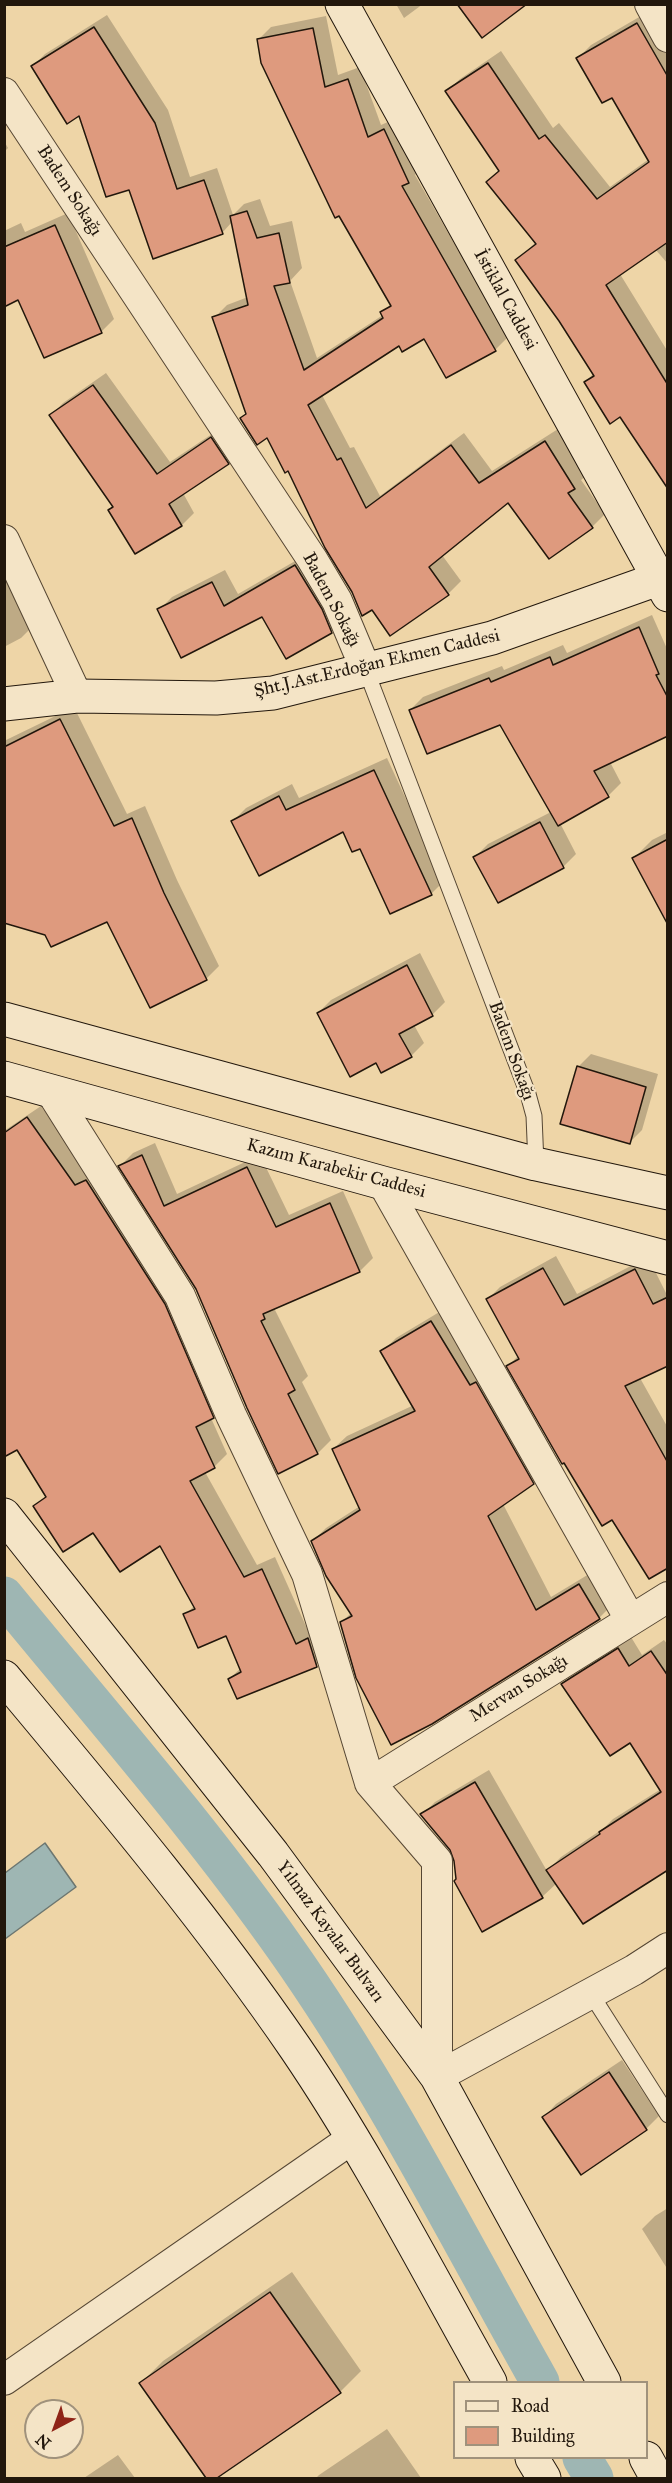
<!DOCTYPE html>
<meta charset="utf-8">
<style>
body{margin:0}
#map{position:relative;width:672px;height:2483px;overflow:hidden;background:#eed5a7;font-family:"IM FELL Great Primer",serif}
canvas{display:block}
.frame{position:absolute;inset:0;border:6px solid #22170c;pointer-events:none}
.legend{position:absolute;left:453px;top:2381px;width:195px;height:78px;box-sizing:border-box;background:#f4e4c6;border:2px solid #a0927c;margin:0;padding:8px 10px;list-style:none;font-size:18px;color:#22170c}
.legend li{display:flex;align-items:center;gap:12px;height:30px}
.legend b{width:30px;border:2px solid #a0927c}
.north{position:absolute;left:24px;top:2399px;width:60px;height:60px;box-sizing:border-box;background:#f4e4c6;border:2px solid #a0927c;border-radius:50%;rotate:221deg;font-size:16px;font-weight:700;line-height:24px;text-align:center;color:#22170c}
.north::after{content:'';display:block;margin:auto;width:21px;height:27px;background:#8f2418;clip-path:polygon(50% 0,100% 100%,50% 72%,0 100%)}
</style>
<div id="map">
<canvas width="672" height="2483"></canvas>
<div class="frame"></div>
<ul class="legend">
<li><b style="height:8px;background:#f4e4c6"></b>Road</li>
<li><b style="height:16px;background:#de9a7e"></b>Building</li>
</ul>
<div class="north">N</div>
</div>
<script>
const context = document.querySelector('canvas').getContext('2d');
context.lineJoin = 'round';
function fill(path, color) {
  context.fillStyle = color;
  context.fill(path, 'evenodd');
}
function strokePath(path, color, width, dash) {
  context.strokeStyle = color;
  context.lineWidth = width;
  context.lineCap = dash ? 'butt' : 'round';
  context.setLineDash(dash || []);
  context.stroke(path);
}
function drawText(font, color, halo, rows, align = 'center') {
  context.font = font + ' "IM FELL Great Primer",serif';
  context.lineWidth = 4.5;
  context.setLineDash([]);
  context.textBaseline = 'middle';
  context.strokeStyle = halo;
  context.fillStyle = color;
  for (const [text, x, y, turn = 0] of rows) {
    context.save();
    context.translate(x, y);
    context.rotate((+turn || 0) * Math.PI / 180);
    context.textAlign = isNaN(turn) ? turn : align;
    if (halo) context.strokeText(text, 0, 0);
    context.fillText(text, 0, 0);
    context.restore();
  }
}
const water = new Path2D(`
 M45,1843L76,1887L5,1939V1873Z`);
const shadow = new Path2D(`
 M396,4H423L404,18Z
 M653,9L668,34V264L655,249L620,274L668,352V487L620,415L585,382L594,373L561,320L517,260L536,242L488,182L500,170L447,91L460,79L501,51L553,128L559,123L610,187L649,159L612,96L578,58L591,45Z
 M107,15L168,110L190,177L217,168L233,215L244,204L260,199L270,226L292,221L302,268L290,281L317,358L383,315L382,313L391,304L258,40L271,27L326,16L338,75L360,67L381,125L397,118L421,169L415,175L508,337L495,350L425,337L400,344L322,395L350,448L354,447L380,496L464,433L492,471L558,429L587,475L581,480L605,514L592,527L508,500L442,555L461,581L448,594L372,608L353,591L289,469L267,436L241,418L247,412L214,318L227,305L248,297L232,222L222,233L130,188L80,114L32,67L45,54Z
 M4,141L8,148L4,152Z
 M68,213L114,319L101,332L19,298L4,305V231L21,223L25,232Z
 M106,373L170,462L224,426L240,450L228,463L183,493L194,513L182,525L136,552L110,510L114,506L51,415L63,403Z
 M309,553L344,619L331,632L262,615L159,610L172,597L225,570L238,594Z
 M4,573L34,625L21,638L4,647Z
 M652,615L668,651V734L610,762L621,783L608,796L560,823L576,854L563,867L475,857L488,844L551,812L501,723L410,710L423,697L502,666L504,670L563,645L567,653Z
 M74,707L127,814L145,806L177,880L219,966L206,979L108,920L4,797V741Z
 M387,758L444,881L431,894L391,912L360,847L344,830L233,821L246,808L292,784L299,798Z
 M668,832V922L634,858L652,840Z
 M420,953L445,1002L432,1015L414,1025L424,1043L411,1056L377,1061L318,1013L331,1000Z
 M591,1054L658,1074L642,1130L629,1143L578,1067Z
 M41,1106L88,1173L99,1168L226,1404L211,1418L227,1454L214,1467L205,1472L257,1565L275,1557L309,1633L329,1652L316,1665L229,1679L241,1668L227,1634L185,1615L195,1605L160,1543L94,1531L35,1506L47,1495L4,1398V1131Z
 M155,1143L177,1194L260,1155L289,1215L343,1191L373,1258L360,1271L274,1308L308,1376L302,1382L331,1440L318,1453L279,1472L197,1288L120,1166L133,1153Z
 M556,1256L577,1294L648,1257L666,1293L668,1292V1364L640,1378L668,1428V1566L613,1518L508,1366L519,1355L488,1299L500,1287Z
 M446,1308L547,1469L533,1483L503,1504L551,1597L594,1571L613,1604L599,1618L431,1723L341,1623L351,1613L312,1542L326,1528L360,1506L333,1449L347,1436L414,1405L382,1352L396,1338Z
 M631,1637L642,1655L664,1640L668,1645V1868L557,1883L542,1897L458,1879L452,1850L422,1815L435,1802L489,1770L547,1871L561,1857L604,1828L613,1819L661,1789L630,1741L563,1684L576,1671Z
 M622,2060L659,2116L646,2129L544,2117L556,2104Z
 M668,2208V2270L642,2229L655,2216Z
 M292,2272L361,2371L340,2392L214,2478H208L141,2383L163,2361Z
 M387,2429L421,2478H316L319,2475Z
 M118,2455L135,2478H84Z`);
const canal = new Path2D(`
 M4,1596C99,1712 199,1826 285,1948C382,2085 458,2237 540,2382
 M582,2458L594,2478`);
const building = new Path2D(`
 M457,4H527L482,38Z
 M637,23L668,77V242L606,285L668,385V489L620,417L610,424L584,382L594,376L559,321L515,260L536,244L486,182L499,171L445,91L488,63L539,139L545,135L597,199L649,162L612,98L602,103L576,58Z
 M94,27L155,123L177,189L204,180L223,234L153,259L129,190L106,197L79,116L67,124L31,66Z
 M313,28L325,87L348,79L368,137L384,129L409,183L402,186L496,351L446,378L424,339L402,352L399,346L308,405L337,460L341,458L366,508L451,445L479,483L545,441L575,489L568,493L593,528L549,559L508,503L429,567L449,595L390,636L372,610L362,616L352,592L325,548L288,471L285,473L267,438L257,445L240,418L246,414L212,317L248,305L230,216L247,211L257,238L279,233L290,283L274,286L304,370L383,318L380,312L391,306L339,216L335,218L261,63L257,39Z
 M55,225L102,333L44,358L18,300L4,307V247Z
 M93,385L157,474L211,437L229,464L169,504L182,526L135,554L108,510L113,507L49,415Z
 M295,565L322,609L332,633L286,659L262,617L181,658L157,609L212,582L224,606Z
 M639,627L659,674L656,675L668,698V736L594,771L609,797L558,826L500,725L427,754L409,710L489,678L491,682L550,657L553,665Z
 M60,719L114,826L132,818L164,893L207,980L150,1008L107,922L51,947L45,935L4,923V747Z
 M374,770L432,895L390,914L360,849L352,852L343,832L259,876L231,821L279,796L286,810Z
 M540,822L564,868L498,903L473,857Z
 M668,839V925L632,858Z
 M407,965L433,1016L399,1034L412,1057L381,1073L376,1063L350,1077L317,1013Z
 M577,1066L646,1087L630,1144L560,1124Z
 M27,1117L75,1185L86,1180L165,1304L214,1418L196,1427L215,1468L190,1481L244,1577L262,1569L296,1644L308,1638L317,1667L237,1699L228,1679L241,1672L226,1636L198,1648L183,1614L195,1609L160,1546L120,1572L93,1533L63,1552L33,1506L46,1497L17,1450L4,1457V1133Z
 M142,1155L164,1206L247,1167L276,1227L330,1203L360,1272L263,1314L265,1319L261,1321L295,1390L288,1394L318,1454L278,1474L247,1408L196,1289L118,1166Z
 M543,1268L564,1305L635,1269L653,1304L668,1297V1366L625,1386L668,1463V1568L649,1579L612,1520L602,1526L564,1463L562,1464L506,1366L519,1359L486,1299Z
 M431,1321L470,1385L476,1382L534,1484L488,1516L536,1610L579,1584L600,1619L432,1724L391,1745L356,1678L340,1622L352,1616L326,1576L311,1541L360,1510L332,1449L415,1411L380,1351Z
 M618,1648L629,1666L651,1651L668,1676V1870L583,1924L546,1870L600,1834L599,1832L661,1792L630,1743L610,1756L561,1684Z
 M475,1782L543,1898L482,1932L454,1881L456,1879L454,1861L450,1850L420,1814Z
 M609,2072L647,2130L581,2175L542,2117Z
 M270,2292L341,2393L217,2478H206L139,2383Z`);
const lane = new Path2D(`
 M366,670L528,1094L534,1116L536,1164
 M591,1994L668,2115`);
const street = new Path2D(`
 M650,4L668,37
 M4,93L312,559L337,601L366,670
 M4,540L77,696
 M50,1090L180,1296L231,1415L307,1574L370,1783L437,1861V2077L634,1970L668,1948
 M383,1183L630,1619
 M370,1783L668,1597
 M4,2380L353,2138`);
const secondary = new Path2D(`
 M342,4L668,595
 M4,704L77,696L216,698L273,693L492,638L658,579L668,573
 M4,1019L536,1164L668,1193
 M4,1078L383,1183L668,1258
 M4,1515L273,1854L437,2077L604,2382
 M4,1677C105,1798 207,1919 296,2049C368,2155 427,2270 490,2382
 M532,2458L544,2478
 M646,2458L657,2478`);
const streetNames = [
 ["Badem Sokağı",69,191,57],
 ["İstiklal Caddesi",505,300,61],
 ["Badem Sokağı",331,600,62],
 ["Şht.J.Ast.Erdoğan Ekmen Caddesi",377,664,-13],
 ["Badem Sokağı",511,1051,70],
 ["Kazım Karabekir Caddesi",336,1169,15],
 ["Mervan Sokağı",519,1689,-32],
 ["Yılmaz Kayalar Bulvarı",330,1932,54]
];
fill(water, '#9eb6b3');
strokePath(water, '#6c7670', 1.5);
fill(shadow, '#0003');
strokePath(canal, '#9eb6b3', 39);
fill(building, '#de9a7e');
strokePath(building, '#22170c', 1.5);
strokePath(lane, '#554633', 17);
strokePath(street, '#554633', 32);
strokePath(secondary, '#22170c', 35);
strokePath(lane, '#f4e4c6', 15);
strokePath(street, '#f4e4c6', 30);
strokePath(secondary, '#f4e4c6', 33);
drawText('18px', '#22170c', '#f4e4c6', streetNames);
</script>
